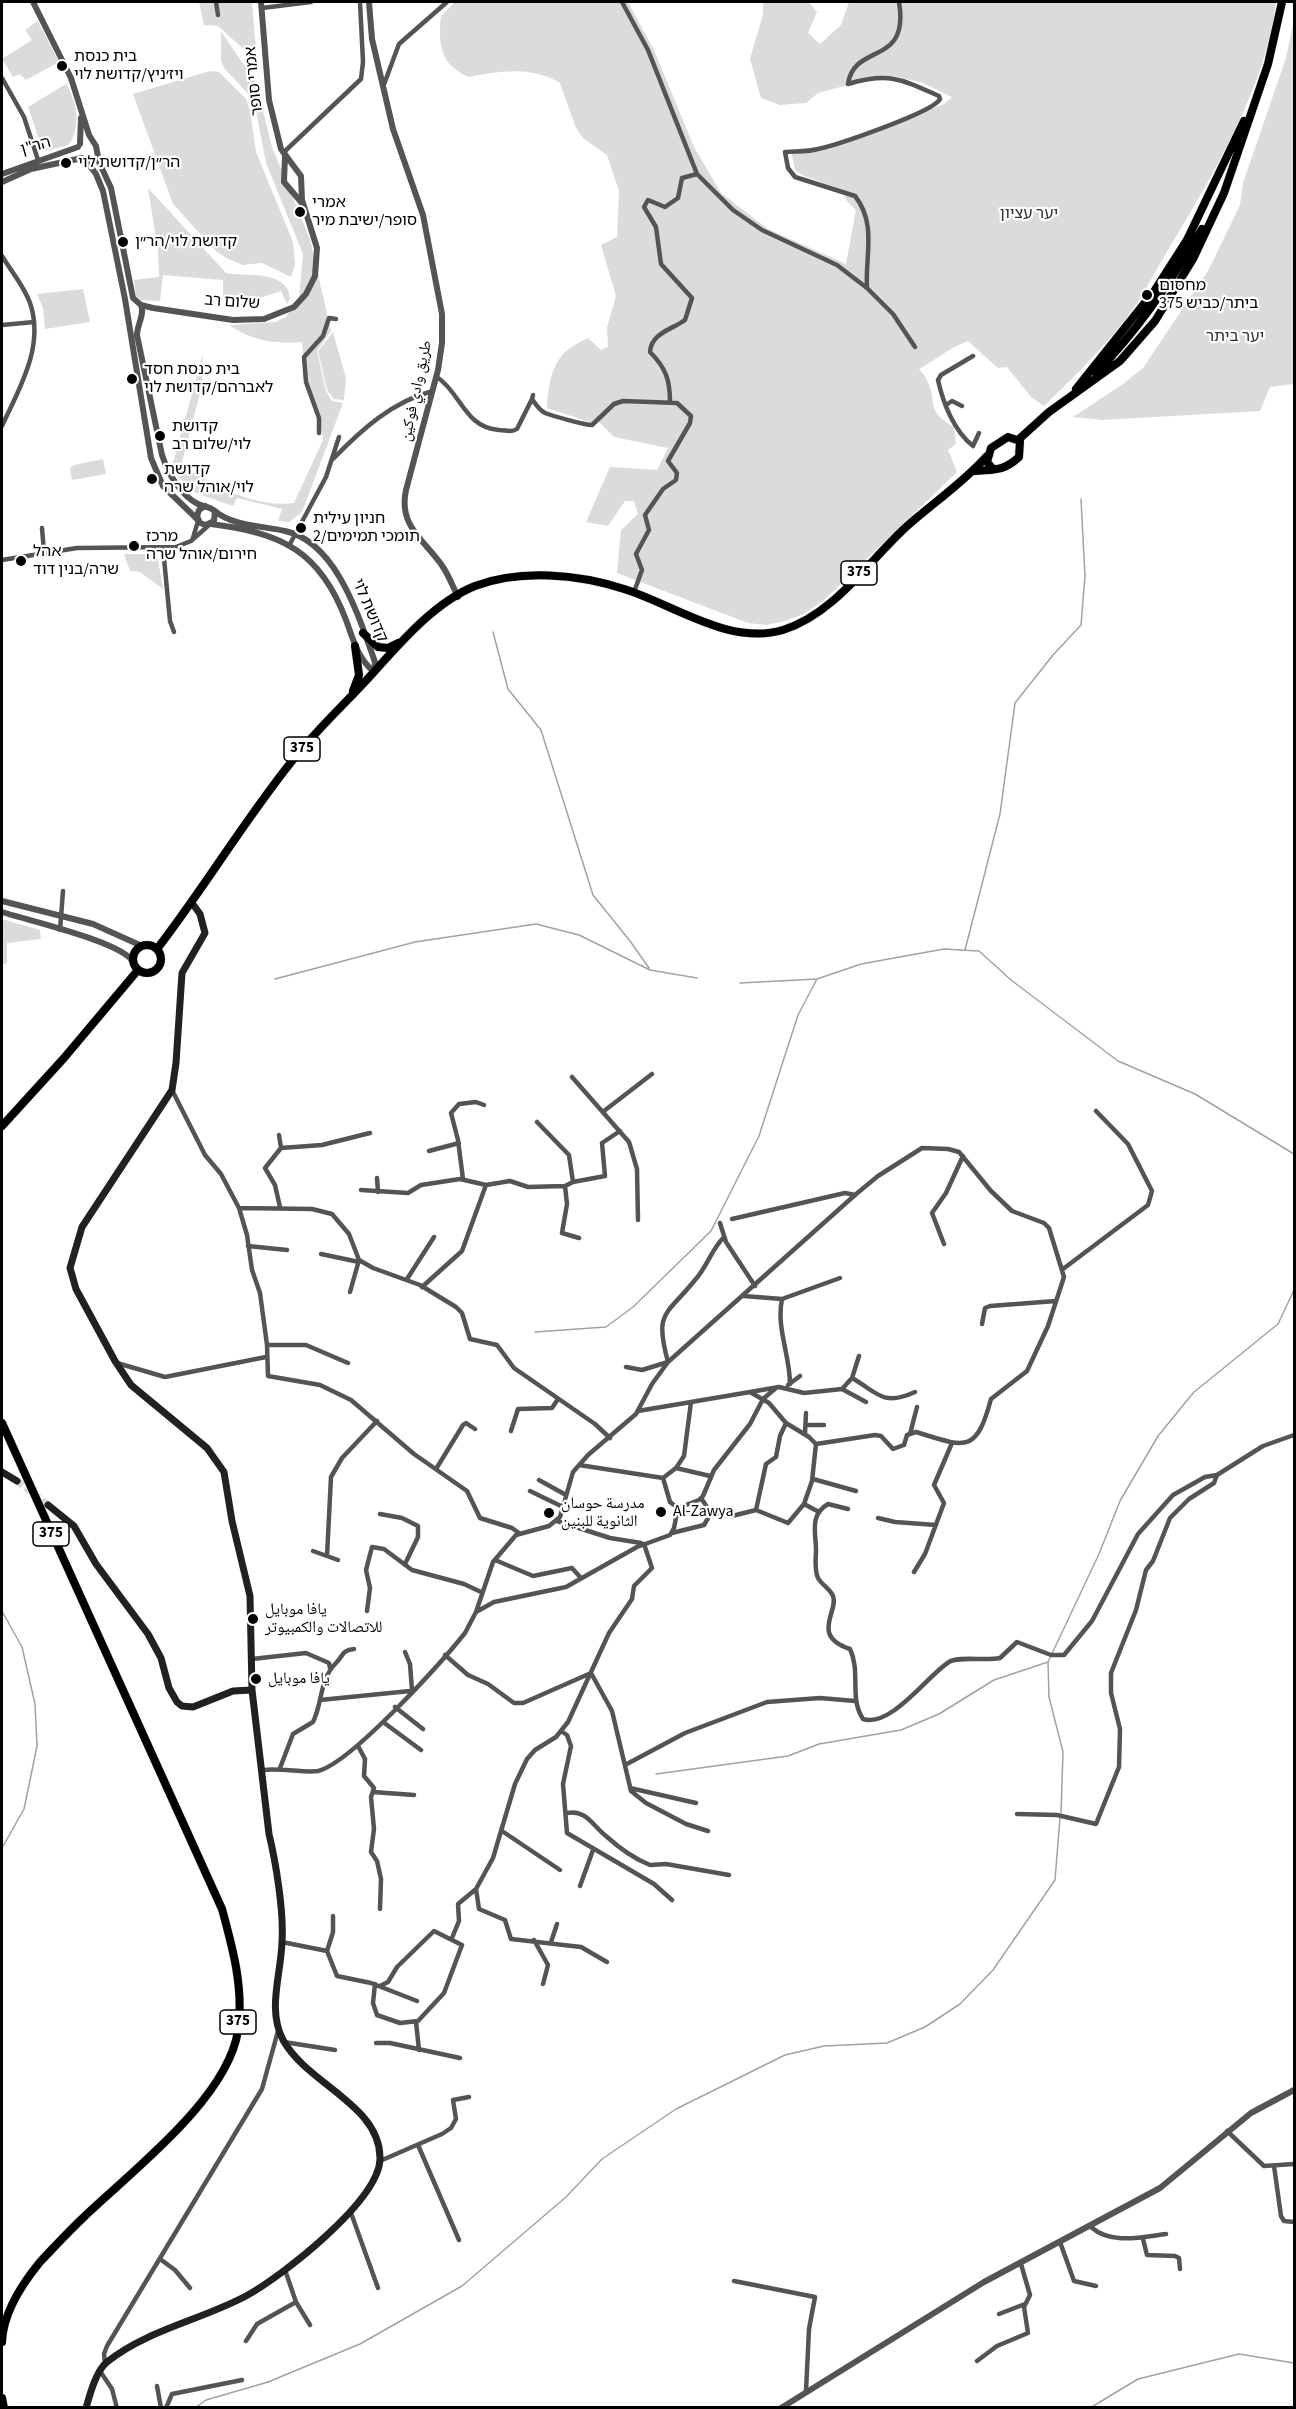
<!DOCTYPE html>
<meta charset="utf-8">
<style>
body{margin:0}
#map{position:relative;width:1296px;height:2409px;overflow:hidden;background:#fff;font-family:"Source Sans 3",sans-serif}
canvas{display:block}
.frame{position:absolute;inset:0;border:3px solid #000;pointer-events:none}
</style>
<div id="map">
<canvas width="1296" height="2409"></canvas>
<div class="frame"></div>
</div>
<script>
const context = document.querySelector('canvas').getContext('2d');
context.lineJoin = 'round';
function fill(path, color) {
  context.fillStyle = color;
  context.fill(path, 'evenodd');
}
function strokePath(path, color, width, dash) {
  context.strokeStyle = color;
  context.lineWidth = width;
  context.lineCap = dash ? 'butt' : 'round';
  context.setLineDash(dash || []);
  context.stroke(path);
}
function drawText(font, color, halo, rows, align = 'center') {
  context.font = font + ' "Source Sans 3","Noto Naskh Arabic","Noto Sans Hebrew",sans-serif';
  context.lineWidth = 4.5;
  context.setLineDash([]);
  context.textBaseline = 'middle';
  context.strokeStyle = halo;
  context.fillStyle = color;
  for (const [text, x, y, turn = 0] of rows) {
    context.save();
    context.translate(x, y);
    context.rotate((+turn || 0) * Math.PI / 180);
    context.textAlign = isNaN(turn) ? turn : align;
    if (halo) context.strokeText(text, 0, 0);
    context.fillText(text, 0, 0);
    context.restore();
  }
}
const green = new Path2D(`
 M199,2H252L257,61L218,26L204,25Z
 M455,2H628L654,50L694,147L721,193L768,229L846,264L856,210L846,200L844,190L804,176L795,170L792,155L795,150L832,145L944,104L952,97L923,83L894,76L875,78L818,93L806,103L780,105L761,98L750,59L763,14V2H809L817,12L808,33L820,44L841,25L849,2H1276C1267,85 1211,179 1168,250C1154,273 1142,298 1125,320C1100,351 1073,378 1044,406L1031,397L1007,367L998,368L968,341C949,348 936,360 919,369C921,372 926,376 927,380C938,403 925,411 954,427L956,444L948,450L957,472L823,601L804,614L785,621L766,625L748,623L617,573L621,530L638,514L634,501H625L608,526L586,522L610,467L657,470L668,448L614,437L599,422L595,424L547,408C549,374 554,352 588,338L601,350L608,347L607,328L616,296L601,245L617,237L619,191L607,155L583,138L576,128L560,83C532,66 499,71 469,77C440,65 438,44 441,16Z
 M1294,19V384L1270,387L1260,411L1102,420L1073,417L1123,384L1143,368L1209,269L1240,205L1243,183L1286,58Z
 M38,21L59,62L26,80L20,74L13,77L2,59L32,40L25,30Z
 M221,31L256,83L272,147L310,239L331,331L317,351L326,391L332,401L343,403L302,512L289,522L278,521L282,509L237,498L233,506L196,493L171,470L203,354L202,386L181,466C217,485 251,508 294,503L323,440L318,408L306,382L302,342C274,344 252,341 229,325L276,322L286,317L299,297L303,254L266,163L254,100L225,69L221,61Z
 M210,71L219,72L246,99L250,110L256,152L293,242L295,265L291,277L262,263L243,265L228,259L216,251L173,204L133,94Z
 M66,84C77,102 82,128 68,145L46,151L42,148L28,107Z
 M148,188L226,273C246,277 287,269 290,298L287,304L281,291L260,298L223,297V280L163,275L160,301L141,300L136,296L134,280L159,277L158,251Z
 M83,289L90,322L45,329L43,308L37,294Z
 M333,332L346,378L344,400L334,399L327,390L318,351Z
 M103,459L106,474L72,480L70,468L74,465Z
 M124,554H157L163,589L140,572L130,571Z
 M2,919L40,930L41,939L7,943V963L2,965Z`);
const stream = new Path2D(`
 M493,632L508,689L541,730L593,895L630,941L649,968
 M965,950L1000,814L1015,703L1053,655L1081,625L1085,576L1081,499
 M275,979L415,942L536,924L579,935L650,970L697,978
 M740,983L817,979L861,964L944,949L979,951L1011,980L1118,1061L1195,1094L1294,1154
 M535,1332L606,1327L633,1307L711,1231L759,1136L798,1015L817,979
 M2,1611L22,1647L35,1704L37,1746L24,1809L2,1848
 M656,1774L788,1756L819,1744L901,1730L939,1714L994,1680L1048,1662
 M1061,1813L1063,1752L1049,1697L1048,1662L1099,1554L1120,1501L1158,1436L1194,1392L1278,1324L1294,1290
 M195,2408L206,2400L268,2382L360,2344L462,2286L566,2197L602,2159L676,2109L785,2055L824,2046L887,2043L925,2027L960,2004L993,1970L1055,1880L1060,1818
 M1090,2408L1138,2379L1239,2354L1294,2363`);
const secondaryTunnel = new Path2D(`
 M17,1481L48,1505`);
const minor = new Path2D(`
 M216,2L218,15
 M622,2L648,50L697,174L733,210L762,230L837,265L867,288L893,314L915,347
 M262,8L311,2
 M2,78L24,117L38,160
 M848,84C889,72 901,79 939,96L940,99C934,112 837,145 818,149C808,152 796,151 785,152L788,168L795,177L855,196C877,224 865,255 867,288
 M848,84C854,42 910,67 899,2
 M383,87L399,44L447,2
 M283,153L361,79L363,62L360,2
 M2,256C11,271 24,286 30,303C45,346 19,389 2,426
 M2,325L34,322
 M973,356L941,375L938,380C943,403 954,431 973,446L979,433
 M437,377C461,393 465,428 499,430C506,430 511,433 517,429L532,399
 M533,395L532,399C536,405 539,410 545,413C553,416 584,425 592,425L614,404L623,401L677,403L691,416L690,423L668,461L677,473L676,480L663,489L645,515L649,530L636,554L642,570L634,592
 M670,402C670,380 666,368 650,352C651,333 673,329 685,320L692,298L661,264L656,227L644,207L648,200L665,207L678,198L682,178L697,174
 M946,405L952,401L962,406
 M319,433V418L306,382L304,357L323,336L329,318L336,319
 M333,459C361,430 393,401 433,391
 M42,528L44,552
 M193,538L198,521
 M290,544L326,477L339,437
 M163,548L170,621L174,632
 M2,560L77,548L176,547L191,541L209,525
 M60,930L63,891
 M572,1077L629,1142L637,1169L638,1220
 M172,1090L205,1155L221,1174L239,1208L247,1235L252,1270L260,1293L267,1345L268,1376L320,1385L351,1400L414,1454L467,1491L480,1518L512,1528L519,1533
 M604,1111L652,1074
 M537,1122L569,1155L573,1182
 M279,1135L281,1148L265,1168L275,1185L280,1207
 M281,1148L322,1145L370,1133
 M429,1151L459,1143
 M377,1178L378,1192
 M463,1179L458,1140L451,1113L459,1104L476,1102L484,1105
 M565,1186L567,1204L562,1233L579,1238
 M361,1190L408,1193L421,1185L460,1179L486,1185L510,1181L528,1187L565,1186L573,1182L605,1176L602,1143L620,1131
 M239,1208L312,1209L332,1214L349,1234L359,1260L373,1268L420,1285L456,1307L462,1313L470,1339L497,1345L514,1368L595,1424L610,1438
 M732,1219L845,1193L855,1195
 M720,1223L726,1242L755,1286
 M944,1244L932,1213L946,1193L963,1156
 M248,1246L287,1250
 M321,1254L359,1262
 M1063,1269L1148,1205L1152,1191L1128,1144L1096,1111
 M407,1279L434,1237
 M422,1287L462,1251L486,1185
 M350,1292L359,1260
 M744,1296L782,1299L840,1278
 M782,1299C776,1328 790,1355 790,1384
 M982,1324L985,1308L990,1306L1056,1301
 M267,1345H306L348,1363
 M668,1362C654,1311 666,1316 695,1280C707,1267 711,1250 724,1237
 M117,1363L165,1377L266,1357
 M626,1367L642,1370L668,1362
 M852,1378C877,1392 882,1407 915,1392
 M788,1385L800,1376
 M842,1389L852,1378L859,1356
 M750,1392L779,1387L804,1393L842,1389L866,1402
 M638,1411L750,1392L769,1403L786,1423L809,1437L816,1444
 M806,1425H824
 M511,1431L518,1409L552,1408L558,1399
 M805,1434L806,1413
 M816,1444L875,1435L881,1436L893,1449L904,1445L907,1435L910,1434L917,1407
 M579,1465L663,1478L676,1468L684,1456L691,1402
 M676,1468L710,1476
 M436,1469L463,1425L466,1423L475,1429
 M663,1478L670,1502L678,1508
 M813,1479L856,1491
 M539,1480L566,1495
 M530,1491L563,1507
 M701,1498L711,1513L732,1516L756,1510L788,1523L804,1504L812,1481L816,1444
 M804,1504L819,1512
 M678,1508L699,1500L703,1496L714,1470L750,1424L763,1399L776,1388
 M848,1509L828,1504C809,1515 816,1533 816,1550C816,1560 814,1569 818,1578C822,1585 830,1589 833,1596C839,1611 810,1636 850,1649C861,1672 849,1698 863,1719C891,1728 928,1675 949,1662C957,1656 987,1661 1000,1658L1017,1642L1051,1655H1064L1092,1621L1138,1534L1173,1495L1205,1477L1217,1475L1263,1446L1294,1435
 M756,1510L766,1464L776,1457L780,1436L786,1423
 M380,1514L402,1518L418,1526V1537L405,1564
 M878,1518L895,1522L936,1525
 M557,1521L610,1538L641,1543
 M672,1533L704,1525L711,1513
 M313,1551L338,1560
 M327,1556L331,1477L342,1458L377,1421
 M495,1560L533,1576L572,1568L580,1577
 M914,1572L925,1554L944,1503L934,1485L952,1443
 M367,1611L370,1588L366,1570L372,1547L384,1549L412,1570L464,1584L481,1592
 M476,1612L494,1602L566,1587L637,1547L670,1535L674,1528L678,1508
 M405,1652L410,1664L412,1690
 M445,1655L468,1675L488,1684L514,1703H523L591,1673
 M252,1659L306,1653L329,1663L330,1668
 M591,1673L612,1711L631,1791L646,1803L686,1824L708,1831
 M320,1700L410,1691
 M395,1707L423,1729
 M383,1722L421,1750
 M561,1731L567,1735L571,1746L563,1784L567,1833L654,1884L672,1900
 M358,1746L365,1759L364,1776L374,1788L371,1797L374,1829L371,1852L377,1861L381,1879L380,1909
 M625,1765L685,1733L767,1702L820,1698L855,1701
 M280,1768L293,1734L313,1722C323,1702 319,1680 336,1663C343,1656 342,1650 354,1649
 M263,1770C280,1768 305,1773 318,1771C351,1763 441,1663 465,1633L476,1612L493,1562L516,1535L549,1526L560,1517L573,1472L588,1455L636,1414L652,1384L668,1362L855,1195L878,1176L922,1148L948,1149L959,1152L991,1191L1012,1211L1044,1223L1049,1228L1064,1277L1048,1326L1027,1371L991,1399C976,1455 965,1447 916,1432L910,1434
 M630,1788L696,1803
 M373,1792L414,1795
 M567,1813C586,1809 593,1826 606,1836C618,1847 635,1859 650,1865L666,1864L729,1875
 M1017,1814L1057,1815L1096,1824L1119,1767L1120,1729L1111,1693V1673L1136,1610L1146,1570L1153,1561L1170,1518L1189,1499L1214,1483L1217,1475
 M502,1831L560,1870
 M580,1886L593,1850
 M476,1889L479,1909L505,1920L511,1939L581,1947L607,1962
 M452,1938L459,1921L458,1904L476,1889L493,1858L515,1784L527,1759L535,1750L556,1737L568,1722L609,1633L632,1599L634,1586L652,1568L644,1544
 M534,1940L548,1965L543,1984
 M282,1942L327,1951L337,1976L371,1983L417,2001
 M551,1942L557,1924
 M327,1951L333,1932V1916
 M375,1984L373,2003L377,2015L400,2023L418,2021L444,1993L462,1945L434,1931L397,1967L388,1982L380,1986
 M416,2022L419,2050
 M284,2042L335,2050
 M376,2043H390L460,2058
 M1227,2131L1264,2166L1294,2164
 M418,2145L459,2240
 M380,2161L442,2134L451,2128L456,2119L453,2100L469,2097
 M1274,2166L1281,2216L1284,2221L1294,2222
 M351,2213L378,2288
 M1091,2227C1111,2245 1142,2237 1166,2234
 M1143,2239L1147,2255L1175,2256L1179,2258L1180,2269
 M1060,2242L1074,2281L1096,2286
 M160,2259L175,2270L190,2288
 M285,2270L296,2302L310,2325
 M734,2281L815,2297L809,2329L806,2391
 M999,2314L1025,2304
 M246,2341L257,2324L296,2302
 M977,2361L997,2346L1028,2333L1024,2307L1030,2295L1021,2264
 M105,2363L104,2354L107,2346L262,2089L278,2031
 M100,2371L112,2389L117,2408
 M157,2386L161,2408
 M166,2408L172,2394L242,2380`);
const tertiary = new Path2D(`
 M33,2L71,78L89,135L96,146L99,162L111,188L133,298L141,305L153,308L233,320L264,319L294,307L306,294L315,276L317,248L302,200L301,176L281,149L269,100L261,2
 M369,2L372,39L393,129L423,215L442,314V343L438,370L406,490C398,527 425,540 443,567C449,576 453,587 458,597
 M80,144L81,118
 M285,156L284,182L301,202
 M85,159L96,174L103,191L125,299L151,458L163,486L197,519
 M2,174L78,147
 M2,182L31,169L82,158
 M141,305C145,314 137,325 137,335L162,455C168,473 180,495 198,504C204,507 209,506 215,511L214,521L206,525L200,523L197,516L199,510L205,506
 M215,511C232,526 263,526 285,531C337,542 359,618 375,662L374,672
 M211,524C282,533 320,551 346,620C353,639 358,659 374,672
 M2,901L93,924L142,946
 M2,912C26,920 123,942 133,962
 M781,2408L984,2282L1160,2188L1251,2113L1294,2090`);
const secondary = new Path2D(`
 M192,903L200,914L205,933L182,973L176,1063L172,1090L82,1227L70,1268L76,1289L115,1361L131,1385L207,1448L224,1472L232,1521L250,1596L252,1690
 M2,1472L17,1481
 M48,1505L74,1526L96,1564L148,1634L161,1658L169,1688L177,1702L182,1706L193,1707L233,1691L252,1690L269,1834C276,1863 284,1912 282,1942C281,1975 267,2009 283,2040C308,2085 381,2105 380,2159C379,2201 281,2277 246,2296C201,2320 147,2330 107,2362C96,2371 90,2394 86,2408`);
const primary = new Path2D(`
 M1096,373C1138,330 1171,282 1202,229
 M1076,389L1155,290L1187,240L1244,121
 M1018,440L1049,412L1120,361L1155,321L1193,259L1224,193L1268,64L1282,2
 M974,471C994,469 1003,472 1019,457L1020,441L1008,437L991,448L987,462L993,469
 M363,633L378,647L388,648L398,643
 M353,691L359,675L355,646
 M133 959a14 14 0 1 1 28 0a14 14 0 1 1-28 0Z
 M157,949C204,888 244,821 292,761C317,729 346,703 373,673C401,642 435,602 475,586C521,569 578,574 624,589C673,604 729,646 783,630C834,614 868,562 906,527C933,503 963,483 987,456
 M2,1126L64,1058L138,970
 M2,1423L222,1909C233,1949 244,1989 238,2031C227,2099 133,2170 85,2216C70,2230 55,2246 40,2262C22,2284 3,2313 2,2342
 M2,2398L4,2408`);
const markers = [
 [62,66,6,"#000"],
 [66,163,6,"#000"],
 [300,212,6,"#000"],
 [123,242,6,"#000"],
 [1147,295,6,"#000"],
 [132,379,6,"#000"],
 [160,436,6,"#000"],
 [152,479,6,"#000"],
 [301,528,6,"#000"],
 [134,546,6,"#000"],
 [21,561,6,"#000"],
 [661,1512,6,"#000"],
 [549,1513,6,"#000"],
 [253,1619,6,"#000"],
 [256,1679,6,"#000"]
];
const shields = [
 [859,573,36],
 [302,749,36],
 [51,1534,36],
 [238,2022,36]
];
const shieldNames = [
 ["375",859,573],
 ["375",302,749],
 ["375",51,1534],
 ["375",238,2022]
];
const poiNames = [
 ["בית כנסת",74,57],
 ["ויז׳ניץ/קדושת לוי",74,75],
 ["הר״ן/קדושת לוי",78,163],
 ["אמרי",312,203],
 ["סופר/ישיבת מיר",312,221],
 ["קדושת לוי/הר״ן",135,242],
 ["מחסום",1159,286],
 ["ביתר/כביש 375",1159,304],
 ["בית כנסת חסד",144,370],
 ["לאברהם/קדושת לוי",144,388],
 ["קדושת",172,427],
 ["לוי/שלום רב",172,445],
 ["קדושת",164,470],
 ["לוי/אוהל שרה",164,488],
 ["חניון עילית",313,519],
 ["2/תומכי תמימים",313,537],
 ["מרכז",146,537],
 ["חירום/אוהל שרה",146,555],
 ["אהל",33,552],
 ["שרה/בנין דוד",33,570],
 ["مدرسة حوسان",561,1504],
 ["الثانوية للبنين",561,1522],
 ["Al-Zawya",673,1512],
 ["يافا موبايل",265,1610],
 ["للاتصالات والكمبيوتر",265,1628],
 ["يافا موبايل",268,1679]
];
const streetNames = [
 ["אמרי סופר",255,81,-96],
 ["הר\"ן",36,147,-16],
 ["שלום רב",232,303,4],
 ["طريق وادي فوکين",417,391,-78],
 ["קדושת לוי",369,611,67]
];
const parkNames = [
 ["יער עציון",1029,214],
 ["יער ביתר",1235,337]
];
fill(green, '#dbdbdb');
strokePath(stream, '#a2a2a2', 1.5);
strokePath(secondaryTunnel, '#d9d9d9', 7, [7, 3.5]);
strokePath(primary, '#dbdbdb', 9);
strokePath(minor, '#545454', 4.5);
strokePath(tertiary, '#545454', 6);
strokePath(secondary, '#212121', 7);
strokePath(primary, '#000', 8);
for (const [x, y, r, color] of markers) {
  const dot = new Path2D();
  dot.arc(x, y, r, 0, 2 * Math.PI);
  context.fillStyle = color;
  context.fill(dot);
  strokePath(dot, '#fff', 2);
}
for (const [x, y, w] of shields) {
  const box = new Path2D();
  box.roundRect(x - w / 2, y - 12, w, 24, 4.5);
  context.fillStyle = '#fff';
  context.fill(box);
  strokePath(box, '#000', 1.5);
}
drawText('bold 15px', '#000', null, shieldNames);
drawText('16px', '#000', '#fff', poiNames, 'left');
drawText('16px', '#000', '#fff', streetNames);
drawText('16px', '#323232', '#fff', parkNames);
</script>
